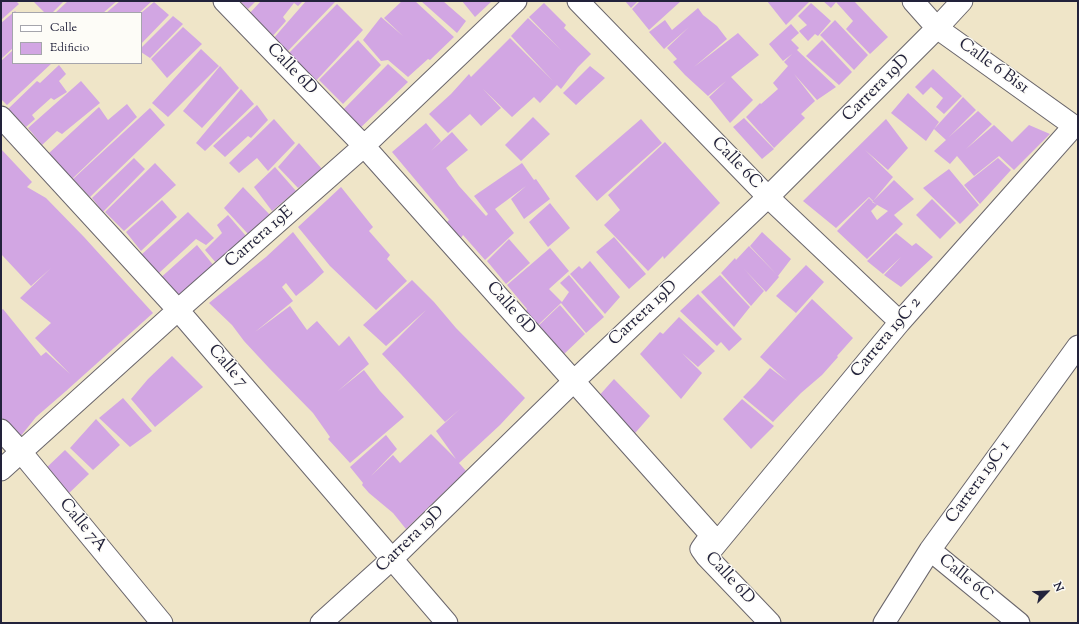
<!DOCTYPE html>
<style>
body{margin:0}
#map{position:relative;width:1079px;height:624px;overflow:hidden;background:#efe5c8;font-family:"Sorts Mill Goudy",serif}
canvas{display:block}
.frame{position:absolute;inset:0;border:2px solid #22223b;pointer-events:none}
.legend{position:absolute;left:12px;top:12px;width:130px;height:52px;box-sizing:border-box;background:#fdfcf7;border:1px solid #a5a5ac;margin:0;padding:5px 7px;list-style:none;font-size:12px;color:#22223b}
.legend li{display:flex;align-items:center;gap:8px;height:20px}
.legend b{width:20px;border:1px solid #a5a5ac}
.north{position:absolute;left:1027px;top:572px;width:40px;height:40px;-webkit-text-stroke:3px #fdfcf7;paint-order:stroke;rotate:66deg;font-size:11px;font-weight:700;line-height:16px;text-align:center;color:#22223b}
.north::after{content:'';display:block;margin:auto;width:14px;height:18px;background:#22223b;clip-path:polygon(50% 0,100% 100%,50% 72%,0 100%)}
</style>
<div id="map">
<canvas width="1079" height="624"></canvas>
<div class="frame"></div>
<ul class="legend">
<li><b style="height:5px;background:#fff"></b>Calle</li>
<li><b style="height:11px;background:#d2a6e3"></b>Edificio</li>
</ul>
<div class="north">N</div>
</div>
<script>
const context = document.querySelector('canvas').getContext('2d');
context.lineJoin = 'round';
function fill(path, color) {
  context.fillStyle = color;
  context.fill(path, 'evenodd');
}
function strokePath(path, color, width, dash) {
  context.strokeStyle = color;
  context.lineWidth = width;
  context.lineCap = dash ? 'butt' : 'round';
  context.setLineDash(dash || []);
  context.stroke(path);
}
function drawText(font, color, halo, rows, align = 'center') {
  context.font = font + ' "Sorts Mill Goudy",serif';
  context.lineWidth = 3;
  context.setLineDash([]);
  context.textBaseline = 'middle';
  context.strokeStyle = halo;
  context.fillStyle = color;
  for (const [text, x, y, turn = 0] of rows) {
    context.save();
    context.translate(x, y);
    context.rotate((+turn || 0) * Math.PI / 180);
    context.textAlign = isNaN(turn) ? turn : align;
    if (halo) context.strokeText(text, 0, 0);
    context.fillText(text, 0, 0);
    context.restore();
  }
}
const building = new Path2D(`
 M1,1H16L19,4L1,20Z
 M33,1H64L52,13H45Z
 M68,1H117L103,13H55Z
 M120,1H152L139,13H106Z
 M240,1H256L248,9Z
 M261,1H303L298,6L294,3L283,17L286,21L271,38L248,15Z
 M306,1H333L335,2L287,52L273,39Z
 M402,1H415L454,37L430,60L428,59L408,77L388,60L381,61L363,40L381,17L403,36L384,18Z
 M421,1H443L466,21L457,33Z
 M462,1H492L475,17Z
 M625,1H638L631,8Z
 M640,1H681L649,30L632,9Z
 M767,1H810L786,25Z
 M823,1H837L831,8Z
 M838,1H854L888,37L870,54L846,29L853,21L836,2Z
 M154,2L169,15L141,44V13Z
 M544,3L566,25L564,28L591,54L578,67L561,89L557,85L540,103L534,97L512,117L483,89L501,108L481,126L470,114L448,133L429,114L451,94L469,74L471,77L510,38L553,81L511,36L528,18L561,50L529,17Z
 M811,3L831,21L818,36L815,34L808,41L799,31L807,25L798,16Z
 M337,4L363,30L313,84L286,56Z
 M698,8L703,15L717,26L727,39L694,67L738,33L759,55L731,77L753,100L730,123L709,97L726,81L708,96L685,75L673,62L677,59L667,48L689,27L664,49L649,32L665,20L672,30Z
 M15,11L17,13H13V48L1,59V23Z
 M173,16L183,24L150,58L141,52V48Z
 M835,20L868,55L854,70L820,35Z
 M791,24L799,33L791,40L799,48L797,50L836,87L817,100L794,74L815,101L801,114L805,118L774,148L746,117L760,103L761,104L778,89L773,83L788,66L784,62L792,54L783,61L769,44Z
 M183,27L202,44L167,78L151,59Z
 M358,40L381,65L343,104L319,80Z
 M822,40L852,72L839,85L806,56Z
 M201,49L219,66L168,117L152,103Z
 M13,50V63H52L7,105L1,99V61Z
 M388,64L408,82L356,132L339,114Z
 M59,65L66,74L59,81L67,92L54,100L51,98L32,115L35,119L26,127L8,109L37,81L40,83Z
 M220,66L239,88L202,128L183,111Z
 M590,66L605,78L576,105L563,93Z
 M933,69L962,96L944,114L936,107L943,98L931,87L923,95L915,87Z
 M81,81L100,103L62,134L57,131L42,145L28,128Z
 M241,89L254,104L205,151L196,143Z
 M908,93L939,122L934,129L963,97L976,110L949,137L978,111L992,124L966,149L994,125L1012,142L1029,125L1050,134L1014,170L999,156L974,176L957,156L950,164L934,151L946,140L934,129L926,141L891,113Z
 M127,104L137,117L72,179L48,154L99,107L108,120Z
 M257,105L268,120L251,138L248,136L225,157L213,146Z
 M150,108L165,125L90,197L73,179Z
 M533,117L550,134L521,161L505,145Z
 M744,118L774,149L762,159L733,127Z
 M274,119L295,143L268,171L257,158L239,173L229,163Z
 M641,119L662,143L597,201L575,176Z
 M886,119L908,148L888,170L865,150L893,177L873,201L869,197L836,228L803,201Z
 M426,123L441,141L431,151L452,132L468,150L446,168L459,186L486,216L488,214L474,196L522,163L534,180L536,179L550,199L524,219L511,199L526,186L495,209L514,233L485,260L463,235L461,238L447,222L449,220L392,152Z
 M665,142L720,203L664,259L663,256L648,271L604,225L620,210L608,195Z
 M299,143L322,169L298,188L278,167Z
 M1,149L32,182L27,187L46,198L84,237L153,313L66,391L36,417L20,437L1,417V310L3,309L41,356L46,352L70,374L35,338L51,323L20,298L51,268L31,286L1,254Z
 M134,158L145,169L103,212L92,198Z
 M998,158L1011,170L980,204L964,185Z
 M155,163L176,185L124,231L105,212Z
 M275,167L296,191L272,211L254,187Z
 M949,169L979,205L960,224L923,188Z
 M894,180L914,199L894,215L903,224L867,259L837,231L869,198L872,201L877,205L871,211L877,220L888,211L872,202Z
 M243,187L271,216L249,235L224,208Z
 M341,187L373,227L369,231L390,255L387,259L407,281L376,310L330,266L298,227Z
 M932,199L956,223L940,239L916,215Z
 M162,200L177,217L141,251L126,232Z
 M550,203L570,228L548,247L529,222Z
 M188,212L214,238L206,245L196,239L159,273L141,255Z
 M228,215L246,236L217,264L205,250L222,233L217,225Z
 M293,232L324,272L312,283L296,296L286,283L282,287L293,301L255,332L290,306L307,330L317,321L339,346L349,336L369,364L338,391L364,370L380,391L404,417L350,463L328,439L330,437L313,413L269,368L244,341L232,325L209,303L266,257Z
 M762,232L791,259L778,276L750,246Z
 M896,233L912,246L916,243L933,257L901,287L884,275L901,257L883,274L867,261Z
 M614,237L646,274L629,289L596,252Z
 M509,239L530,263L506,284L487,261Z
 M197,245L214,266L175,302L157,281Z
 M749,246L779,277L766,292L744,269L764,291L751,306L721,273L735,258L736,260Z
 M550,248L569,271L549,289L562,302L569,292L560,283L569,275L604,317L586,333L561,303L538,325L526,311L527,309L507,285Z
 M590,261L620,297L605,314L570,274L579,266L582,269Z
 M806,265L824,282L796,313L776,296Z
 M720,275L750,307L734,327L701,292Z
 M412,280L434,302L456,328L525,398L500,425L459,463L466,471L406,529L393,513L369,493L362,485L363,483L350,467L386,435L397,449L371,476L393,455L400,463L431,434L456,459L436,431L460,409L445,422L401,374L382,354L426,310L386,346L363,325Z
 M698,294L742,339L729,351L721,342L717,346L680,311Z
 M812,299L853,338L837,356L838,357L822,375L801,393L773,422L743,397L756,384L770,368L787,381L760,357Z
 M560,305L585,334L562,356L535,329Z
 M679,317L715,351L698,367L682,353L702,373L681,399L640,354L660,332L663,334Z
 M172,356L203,387L155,427L131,399L148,379Z
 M614,379L650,416L629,440L597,398Z
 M123,398L152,431L130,447L99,418Z
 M742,399L774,426L751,449L723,419Z
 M96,419L120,445L93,470L70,448Z
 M65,450L89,474L66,496L44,470Z`);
const minor = new Path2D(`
 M224,1L364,146L711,535L701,549L706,556L770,623
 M578,1L768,197L900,322
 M913,1L937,28L1074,126L1078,128
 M1,117L178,310L447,623
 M1,430L21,452L162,623
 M1,470L178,310L364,146L516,1
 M930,550L1019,623
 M708,554L900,322L1074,126
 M321,623L392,559L574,381L768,197L937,28L962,1
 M884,623L930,550L1078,346`);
const streetNames = [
 ["Calle 6 Bis1",993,67,36],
 ["Calle 6D",291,70,46],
 ["Carrera 19D",877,89,-45],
 ["Calle 6C",736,164,46],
 ["Carrera 19E",260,238,-41],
 ["Calle 6D",510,309,48],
 ["Carrera 19D",644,314,-43],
 ["Carrera 19C 2",887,338,-50],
 ["Calle 7",227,367,49],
 ["Carrera 19C 1",979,483,-54],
 ["Calle 7A",82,526,50],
 ["Carrera 19D",411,540,-44],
 ["Calle 6D",729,579,47],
 ["Calle 6C",965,579,39]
];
fill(building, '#d2a6e3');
strokePath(minor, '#6a666c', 23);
strokePath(minor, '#fff', 21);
drawText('17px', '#22223b', '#fdfcf7', streetNames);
</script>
